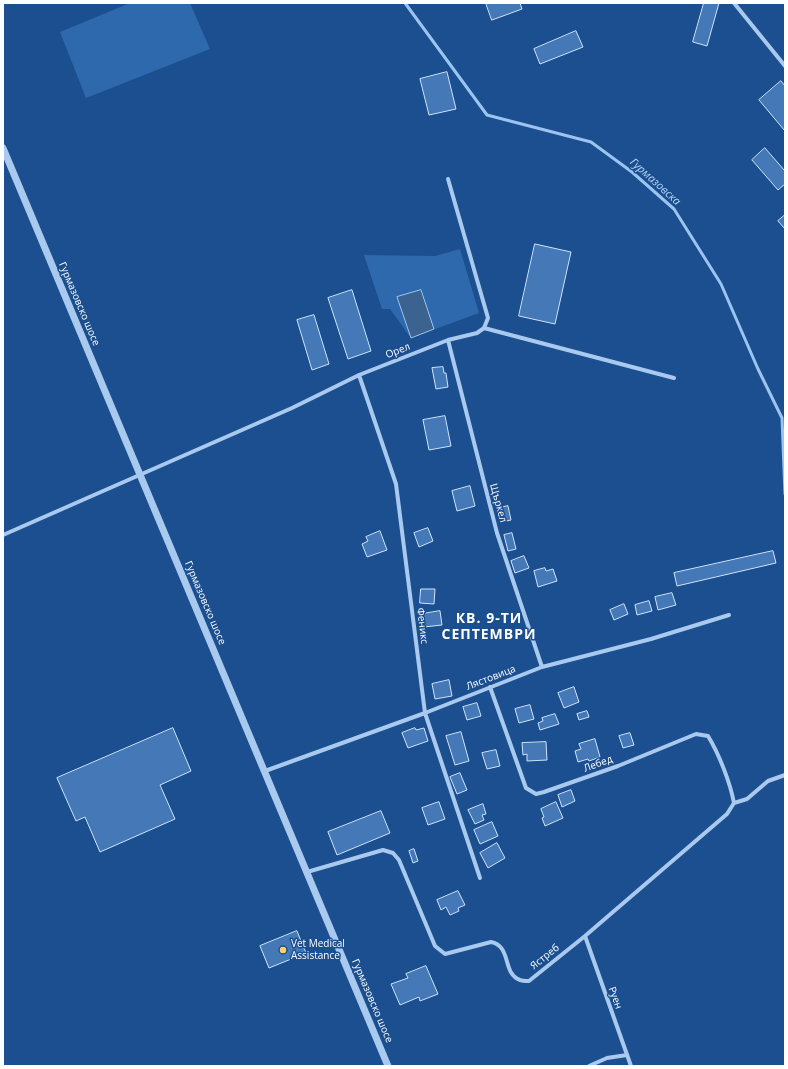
<!DOCTYPE html>
<meta charset="utf-8">
<style>
body{margin:0}
#map{position:relative;width:788px;height:1069px;overflow:hidden;background:#1b4f8f;font-family:"Open Sans",sans-serif}
canvas{display:block}
.frame{position:absolute;inset:0;border:4px solid #fff;pointer-events:none}
</style>
<div id="map">
<canvas width="788" height="1069"></canvas>
<div class="frame"></div>
</div>
<script>
const context = document.querySelector('canvas').getContext('2d');
context.lineJoin = 'round';
function fill(path, color) {
  context.fillStyle = color;
  context.fill(path, 'evenodd');
}
function strokePath(path, color, width, dash) {
  context.strokeStyle = color;
  context.lineWidth = width;
  context.lineCap = dash ? 'butt' : 'round';
  context.setLineDash(dash || []);
  context.stroke(path);
}
function drawText(font, color, halo, rows, align = 'center') {
  context.font = font + ' "Open Sans",sans-serif';
  context.lineWidth = 3;
  context.setLineDash([]);
  context.textBaseline = 'middle';
  context.strokeStyle = halo;
  context.fillStyle = color;
  for (const [text, x, y, turn = 0] of rows) {
    context.save();
    context.translate(x, y);
    context.rotate((+turn || 0) * Math.PI / 180);
    context.textAlign = isNaN(turn) ? turn : align;
    if (halo) context.strokeText(text, 0, 0);
    context.fillText(text, 0, 0);
    context.restore();
  }
}
const green = new Path2D(`
 M130,3H190L210,49L86,98L60,32Z
 M460,249L479,313L411,338L390,309H382L364,255L435,256Z`);
const water = new Path2D(`
 M421,290L434,329L411,338L397,297Z`);
const stream = new Path2D(`
 M405,3L487,115L591,142L632,172L674,209L721,284L758,369L782,418L785,494`);
const building = new Path2D(`
 M486,3H520L522,9L492,20Z
 M704,3H719L707,46L693,42Z
 M576,31L583,47L540,64L534,49Z
 M447,72L456,109L429,115L420,79Z
 M781,81L785,86V131L759,100Z
 M765,148L785,171V184L778,190L752,160Z
 M785,215V229L778,221Z
 M535,244L571,252L555,324L519,316Z
 M352,290L371,351L348,359L328,298Z
 M314,315L329,364L312,370L297,320Z
 M443,367L444,373H446L448,387L436,389L432,368Z
 M445,416L451,446L429,450L423,420Z
 M470,486L475,506L457,511L452,491Z
 M508,506L511,520L502,522L499,508Z
 M428,528L433,541L419,547L414,533Z
 M380,531L387,550L367,557L362,544L368,541L366,537Z
 M512,533L516,549L508,551L504,535Z
 M773,551L776,563L677,586L674,573Z
 M524,556L529,568L515,573L511,561Z
 M545,568L546,571L553,569L557,581L538,587L534,571Z
 M421,589H435L434,604L420,603Z
 M672,593L676,605L658,610L655,597Z
 M649,601L652,611L637,615L635,605Z
 M624,604L628,614L614,620L610,610Z
 M440,611L442,625L424,627L422,614Z
 M449,680L452,696L435,699L432,684Z
 M574,687L579,702L564,708L558,693Z
 M477,703L481,716L467,720L463,707Z
 M530,705L534,719L519,723L515,709Z
 M587,711L589,717L579,720L577,714Z
 M555,714L559,724L540,730L538,723L543,721L542,718Z
 M173,728L191,771L160,785L175,819L100,852L85,817L76,821L57,778Z
 M415,728L416,730L424,728L428,741L408,748L402,733Z
 M461,732L469,761L455,765L446,736Z
 M630,733L634,745L623,748L619,736Z
 M595,739L600,757L589,761L588,759L578,762L575,751L581,749L579,744Z
 M546,742L547,760L527,761V754L523,755L522,743Z
 M496,750L500,766L487,769L482,753Z
 M460,773L467,790L457,794L450,777Z
 M571,790L575,801L562,807L558,795Z
 M439,802L445,819L428,825L422,808Z
 M556,802L563,818L545,826L542,818L544,817L541,809Z
 M483,804L486,814L482,815L484,820L475,824L468,810Z
 M381,811L390,833L337,855L328,832Z
 M492,822L498,836L480,844L474,830Z
 M497,843L505,858L488,868L480,853Z
 M414,849L418,861L413,863L409,851Z
 M458,891L465,905L458,908L459,911L450,915L446,907L441,910L437,900Z
 M297,931L306,953L269,968L260,946Z
 M426,966L438,994L420,1001L419,997L400,1005L391,984L408,978L406,974Z`);
const minor = new Path2D(`
 M734,3L785,66
 M448,179L488,318L484,328
 M448,340L497,533L542,667
 M359,375L396,484L425,713L480,878
 M3,535L292,408L359,375L448,340L477,333L484,328L674,378
 M490,687L526,788L536,794L544,792L618,766L696,734L708,736C719,754 730,782 734,803
 M265,771L425,713L542,667L651,639L729,615
 M734,803L747,799L768,781L785,775
 M307,872L383,850L393,853L399,860L435,946L445,954L491,942C512,946 502,974 520,980C522,981 526,981 529,981L585,936L727,814L734,803
 M585,936L631,1066
 M589,1066L607,1058L627,1055`);
const tertiary = new Path2D(`
 M3,148L388,1066`);
const markers = [
 [283,950,4,"#ffd166"]
];
const streetNames = [
 ["Гурмазовско шосе",79,304,67],
 ["Орел",398,351,-22],
 ["Щъркел",498,503,75],
 ["Гурмазовско шосе",205,603,67],
 ["Феникс",422,626,83],
 ["Лястовица",491,678,-21],
 ["Лебед",598,764,-20],
 ["Ястреб",545,957,-39],
 ["Руен",615,998,70],
 ["Гурмазовско шосе",372,1001,67]
];
const poiNames = [
 ["Vet Medical",291,944],
 ["Assistance",291,956]
];
const waterNames = [
 ["Гурмазовска",655,182,42]
];
const districtNames = [
 ["КВ. 9-ТИ",489,619],
 ["СЕПТЕМВРИ",489,635]
];
fill(green, '#2e69ad');
fill(water, '#3c6290');
strokePath(water, '#9cc4f0', 1);
strokePath(stream, '#9cc4f0', 3);
fill(building, '#4478b7');
strokePath(building, '#cfe3fa', 1);
strokePath(minor, '#a9c9ee', 4);
strokePath(tertiary, '#a9c9ee', 7);
for (const [x, y, r, color] of markers) {
  const dot = new Path2D();
  dot.arc(x, y, r, 0, 2 * Math.PI);
  context.fillStyle = color;
  context.fill(dot);
  strokePath(dot, '#1b4f8f', 1.5);
}
drawText('10px', '#fff', '#1b4f8f', streetNames);
drawText('10px', '#fff', '#1b4f8f', poiNames, 'left');
drawText('italic 11px', '#b5d3f5', '#1b4f8f', waterNames);
context.letterSpacing = '1px';
drawText('bold 14px', '#fff', '#1b4f8f', districtNames);
context.letterSpacing = '0px';
</script>
